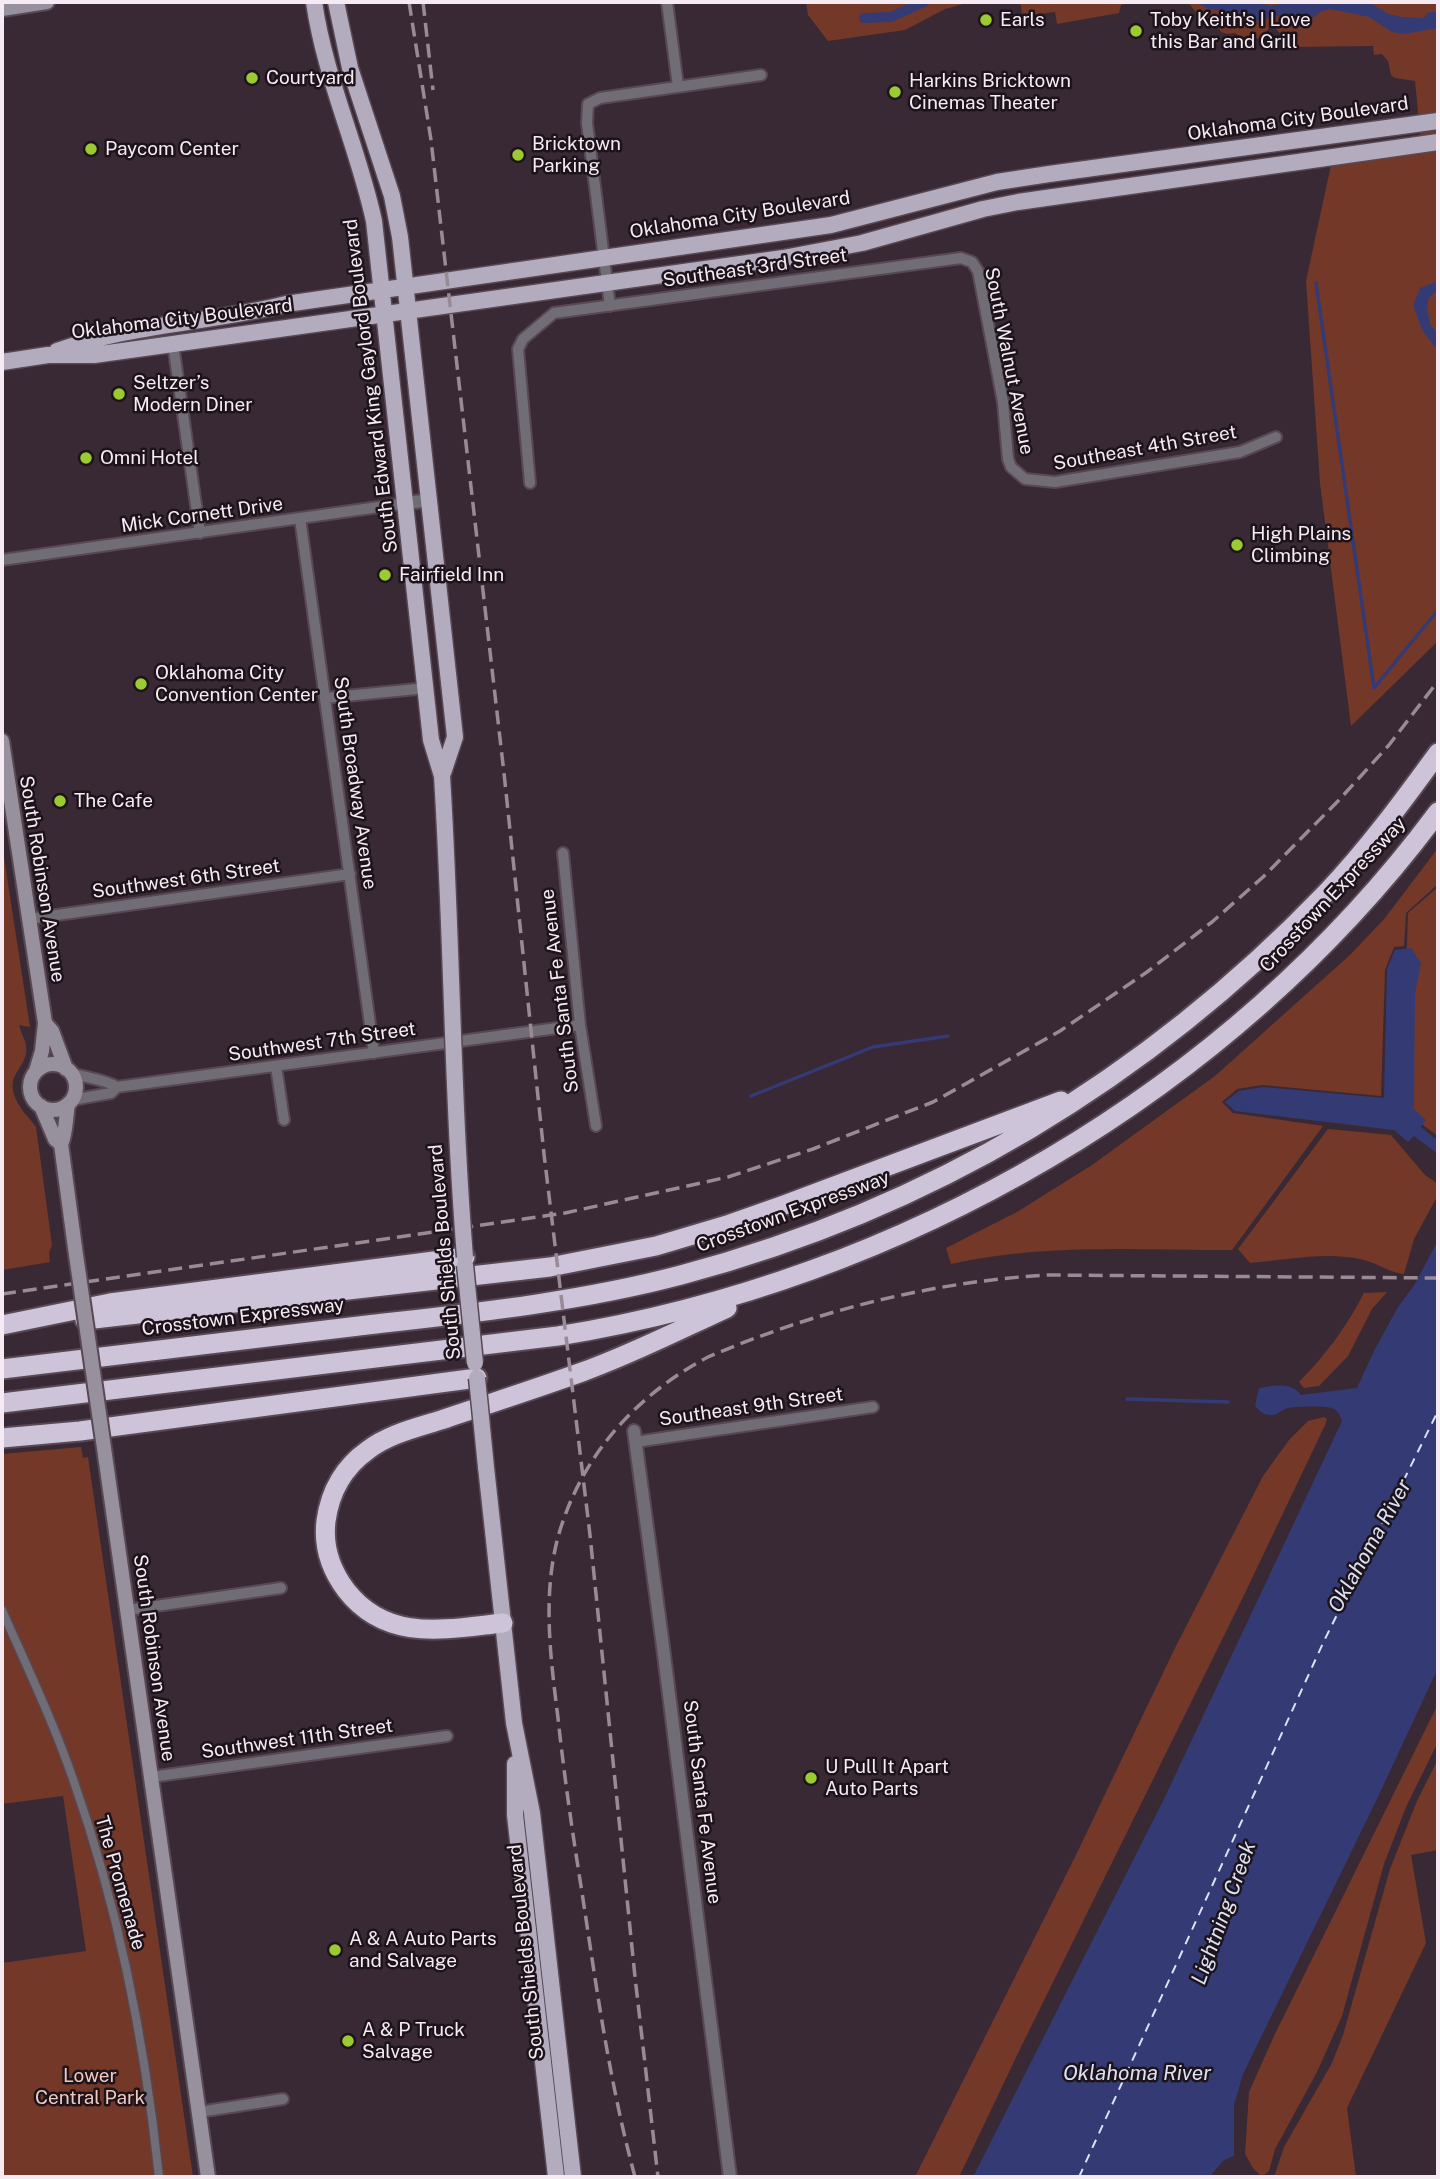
<!DOCTYPE html>
<meta charset="utf-8">
<style>
body{margin:0}
#map{position:relative;width:1440px;height:2179px;overflow:hidden;background:#392935;font-family:"Public Sans",sans-serif}
canvas{display:block}
.frame{position:absolute;inset:0;border:4px solid #f6ebf3;pointer-events:none}
</style>
<div id="map">
<canvas width="1440" height="2179"></canvas>
<div class="frame"></div>
</div>
<script>
const context = document.querySelector('canvas').getContext('2d');
context.lineJoin = 'round';
function fill(path, color) {
  context.fillStyle = color;
  context.fill(path, 'evenodd');
}
function strokePath(path, color, width, dash) {
  context.strokeStyle = color;
  context.lineWidth = width;
  context.lineCap = dash ? 'butt' : 'round';
  context.setLineDash(dash || []);
  context.stroke(path);
}
function drawText(font, color, halo, rows, align = 'center') {
  context.font = font + ' "Public Sans",sans-serif';
  context.lineWidth = 5;
  context.setLineDash([]);
  context.textBaseline = 'middle';
  context.strokeStyle = halo;
  context.fillStyle = color;
  for (const [text, x, y, turn = 0] of rows) {
    context.save();
    context.translate(x, y);
    context.rotate((+turn || 0) * Math.PI / 180);
    context.textAlign = isNaN(turn) ? turn : align;
    if (halo) context.strokeText(text, 0, 0);
    context.fillText(text, 0, 0);
    context.restore();
  }
}
const green = new Path2D(`
 M806,2H970L945,9L905,30L828,41L808,15Z
 M1015,2H1134L1121,5L1119,13L1057,24L1055,12L1022,16L1021,5Z
 M1188,2H1438V641L1351,726L1320,483L1306,281L1331,165L1422,153L1415,81L1395,78L1391,75L1388,61L1382,54L1374,55L1373,46L1293,47L1276,29L1270,27L1261,38L1246,40L1235,33L1228,34L1221,32C1215,21 1214,20 1201,19Z
 M2,844L30,1027L19,1025C21,1034 28,1043 26,1053C24,1069 8,1074 14,1094C18,1108 28,1116 36,1127L52,1245L49,1253L50,1262L2,1270Z
 M1438,848V884L1406,913L1404,946L1394,947L1385,970L1381,1096L1262,1085L1237,1089L1222,1102L1233,1113L1323,1126L1232,1250C1139,1250 1043,1243 951,1264L946,1248L1017,1212L1092,1165L1215,1076L1351,954L1385,918Z
 M1438,887V1136L1402,1110L1408,913Z
 M1328,1129L1391,1135L1425,1175L1438,1184V1195L1414,1239L1404,1274C1388,1272 1379,1264 1364,1260C1327,1251 1287,1260 1250,1263L1238,1249Z
 M1387,1292L1372,1309L1348,1356L1319,1386L1304,1388L1299,1382C1325,1356 1347,1326 1364,1293Z
 M1324,1417L1327,1419L1326,1423L1245,1593L1021,2047L959,2177H915L1075,1857L1174,1650L1263,1476L1289,1440L1308,1421Z
 M81,1447L83,1458L88,1457L193,2177H2V1963L86,1951L63,1796L2,1804V1454Z
 M1438,1704V1742L1406,1807L1384,1864L1342,2016L1317,2072L1275,2149L1269,2171L1262,2177L1253,2168L1245,2154L1249,2092L1274,2036Z
 M1438,1759V1850L1411,1855L1426,1943L1347,2108L1356,2177H1274L1284,2147L1332,2063L1343,2035L1390,1869L1417,1801Z`);
const water = new Path2D(`
 M1196,2H1259L1270,6L1292,2H1369L1388,14L1403,17L1424,18L1427,13L1438,11V28L1404,34L1392,32L1369,17L1330,9L1320,12L1302,27L1296,28L1287,17L1273,16L1255,22L1242,13L1208,9Z
 M1438,281V290L1429,298L1427,307L1430,324L1438,335V351L1422,330L1413,305L1420,288Z
 M1411,948L1421,963L1415,994L1414,1109L1426,1120L1421,1127L1438,1141V1154L1414,1136L1408,1142L1394,1130L1235,1111L1225,1102L1239,1091L1263,1087L1384,1098L1387,969L1395,950Z
 M1438,1240V1668L1376,1801L1243,2074L1234,2105V2156L1224,2160L1211,2175L1224,2177H973L1163,1801L1342,1421C1340,1415 1338,1410 1331,1408C1323,1406 1291,1406 1285,1409C1279,1412 1276,1416 1269,1415C1263,1414 1259,1411 1255,1406L1259,1388C1274,1385 1292,1382 1301,1395L1357,1388L1374,1351L1398,1307L1415,1284Z`);
const stream = new Path2D(`
 M1316,283L1374,688
 M1374,688L1438,610
 M751,1096L873,1047L948,1036
 M1127,1399L1228,1402`);
const canal = new Path2D(`
 M864,18L891,17L924,2`);
const ferry = new Path2D(`
 M1079,2177L1324,1641L1438,1411`);
const pedestrian = new Path2D(`
 M2,1610C27,1667 54,1723 74,1782C119,1910 145,2043 159,2177`);
const minor = new Path2D(`
 M667,2L678,86
 M610,306L587,123L588,104L600,98L761,75
 M173,344L200,533
 M530,483L518,349L523,339L554,313L961,258L972,262L978,271L1003,402L1008,459L1011,467L1025,479L1055,482L1240,452L1276,437
 M300,518L374,1053
 M2,560L407,503
 M325,698L427,688
 M563,853L580,1025L596,1126
 M28,919L350,874
 M276,1066L284,1120
 M71,1073C86,1078 104,1079 117,1087L580,1025
 M72,1100L111,1093L117,1087
 M635,1442L873,1407
 M128,1610L281,1588
 M151,1777L447,1736
 M199,2112L283,2099`);
const tertiary = new Path2D(`
 M407,503L430,500
 M634,1431L662,1639L730,2177`);
const secondary = new Path2D(`
 M2,9L47,2
 M2,741L45,1023L42,1051L36,1071
 M45,1023L52,1031L66,1069
 M30 1087a23 23 0 1 1 46 0a23 23 0 1 1-46 0Z
 M68,1104C66,1115 66,1135 61,1144L75,1248
 M41,1106L55,1139L61,1144
 M105,1455L208,2177`);
const primary = new Path2D(`
 M314,2C325,78 358,147 374,221L431,740L442,776
 M336,2L350,68L392,196L400,237L455,737L442,776
 M57,351C131,324 210,323 286,304L831,225L997,182L1049,174L1438,121
 M2,362L48,355H94L173,344L783,258L862,243L983,209L1018,202L1438,142
 M486,1467L514,1723L532,1813L573,2177
 M515,1764V1815L556,2177`);
const motorway = new Path2D(`
 M85,1320L550,1267L656,1246L730,1224L784,1205L1061,1101
 M2,1325L110,1303L465,1257
 M2,1369C123,1355 245,1340 367,1325C472,1313 579,1302 681,1275C930,1209 1147,1079 1326,893C1367,850 1403,801 1438,753
 M2,1403L558,1336C901,1281 1230,1092 1438,812
 M2,1438L80,1431L477,1378
 M503,1623C446,1629 387,1643 346,1590C331,1570 323,1546 326,1521C330,1492 344,1467 368,1450C389,1434 416,1428 441,1420C488,1404 535,1389 582,1372C632,1354 679,1330 727,1308`);
const rail = new Path2D(`
 M409,2L431,140L504,773L544,1154L590,1535L635,1977L658,2177
 M423,2L433,90
 M2,1294L565,1213L728,1177L813,1149L933,1102L1060,1031L1147,972L1212,922L1263,877L1339,800L1389,745L1438,681
 M635,2177C609,2081 596,1984 581,1886C572,1830 564,1774 558,1718C550,1654 541,1586 562,1524C587,1449 640,1393 708,1357C816,1311 930,1282 1047,1275L1438,1278`);
const secondaryBridge = new Path2D(`
 M75,1248L105,1455`);
const primaryBridge = new Path2D(`
 M442,776C452,936 452,1097 465,1257
 M465,1265L475,1363
 M477,1378L486,1467`);
const markers = [
 [986,20,7,"#9cca31"],
 [1136,31,7,"#9cca31"],
 [252,78,7,"#9cca31"],
 [895,92,7,"#9cca31"],
 [91,149,7,"#9cca31"],
 [518,155,7,"#9cca31"],
 [119,394,7,"#9cca31"],
 [86,458,7,"#9cca31"],
 [1237,545,7,"#9cca31"],
 [385,575,7,"#9cca31"],
 [141,684,7,"#9cca31"],
 [60,801,7,"#9cca31"],
 [811,1778,7,"#9cca31"],
 [335,1950,7,"#9cca31"],
 [348,2041,7,"#9cca31"]
];
const poiNames = [
 ["Earls",1000,20],
 ["Toby Keith's I Love",1150,20],
 ["this Bar and Grill",1150,42],
 ["Courtyard",266,78],
 ["Harkins Bricktown",909,81],
 ["Cinemas Theater",909,103],
 ["Bricktown",532,144],
 ["Parking",532,166],
 ["Paycom Center",105,149],
 ["Seltzer’s",133,383],
 ["Modern Diner",133,405],
 ["Omni Hotel",100,458],
 ["High Plains",1251,534],
 ["Climbing",1251,556],
 ["Fairfield Inn",399,575],
 ["Oklahoma City",155,673],
 ["Convention Center",155,695],
 ["The Cafe",74,801],
 ["U Pull It Apart",825,1767],
 ["Auto Parts",825,1789],
 ["A & A Auto Parts",349,1939],
 ["and Salvage",349,1961],
 ["A & P Truck",362,2030],
 ["Salvage",362,2052]
];
const streetNames = [
 ["Oklahoma City Boulevard",1298,119,-8],
 ["Oklahoma City Boulevard",740,215,-9],
 ["Southeast 3rd Street",755,268,-8],
 ["Oklahoma City Boulevard",182,319,-7],
 ["South Walnut Avenue",1009,361,79],
 ["South Edward King Gaylord Boulevard",371,386,-97],
 ["Southeast 4th Street",1145,448,-10],
 ["Mick Cornett Drive",202,515,-8],
 ["South Broadway Avenue",355,783,82],
 ["South Robinson Avenue",42,879,81],
 ["Southwest 6th Street",186,879,-8],
 ["Crosstown Expressway",1333,895,-47],
 ["South Santa Fe Avenue",560,991,-97],
 ["Southwest 7th Street",322,1042,-8],
 ["Crosstown Expressway",793,1212,-20],
 ["South Shields Boulevard",445,1252,-95],
 ["Crosstown Expressway",243,1317,-7],
 ["Southeast 9th Street",751,1407,-8],
 ["South Robinson Avenue",154,1658,82],
 ["Southwest 11th Street",297,1739,-8],
 ["South Santa Fe Avenue",702,1802,83],
 ["The Promenade",120,1883,74],
 ["South Shields Boulevard",526,1952,-96]
];
const parkNames = [
 ["Lower",90,2076],
 ["Central Park",90,2098]
];
const waterNames = [
 ["Oklahoma River",1370,1546,-61],
 ["Lightning Creek",1224,1913,-70],
 ["Oklahoma River",1137,2074]
];
fill(green, '#743828');
fill(water, '#343b74');
strokePath(stream, '#343b74', 3.5);
strokePath(canal, '#343b74', 10);
strokePath(ferry, '#dce1f3', 2, [9, 7]);
strokePath(pedestrian, '#574853', 11);
strokePath(minor, '#574853', 14);
strokePath(tertiary, '#574853', 16);
strokePath(secondary, '#574853', 18);
strokePath(primary, '#574853', 19);
strokePath(motorway, '#574853', 23);
strokePath(pedestrian, '#716d76', 8);
strokePath(minor, '#716d76', 10);
strokePath(tertiary, '#716d76', 12);
strokePath(secondary, '#97919e', 14);
strokePath(primary, '#b3acbe', 16);
strokePath(motorway, '#cdc4da', 19);
strokePath(rail, '#998b95', 3.5, [14, 7]);
strokePath(secondaryBridge, '#574853', 18, []);
strokePath(primaryBridge, '#574853', 19, []);
strokePath(secondaryBridge, '#97919e', 14);
strokePath(primaryBridge, '#b3acbe', 16);
for (const [x, y, r, color] of markers) {
  const dot = new Path2D();
  dot.arc(x, y, r, 0, 2 * Math.PI);
  context.fillStyle = color;
  context.fill(dot);
  strokePath(dot, '#1c141a', 2.5);
}
drawText('19px', '#f6ebf3', '#1c141a', poiNames, 'left');
drawText('19px', '#f6ebf3', '#1c141a', streetNames);
drawText('19px', '#f3c9be', '#1c141a', parkNames);
drawText('italic 21px', '#dce1f3', '#1c141a', waterNames);
</script>
